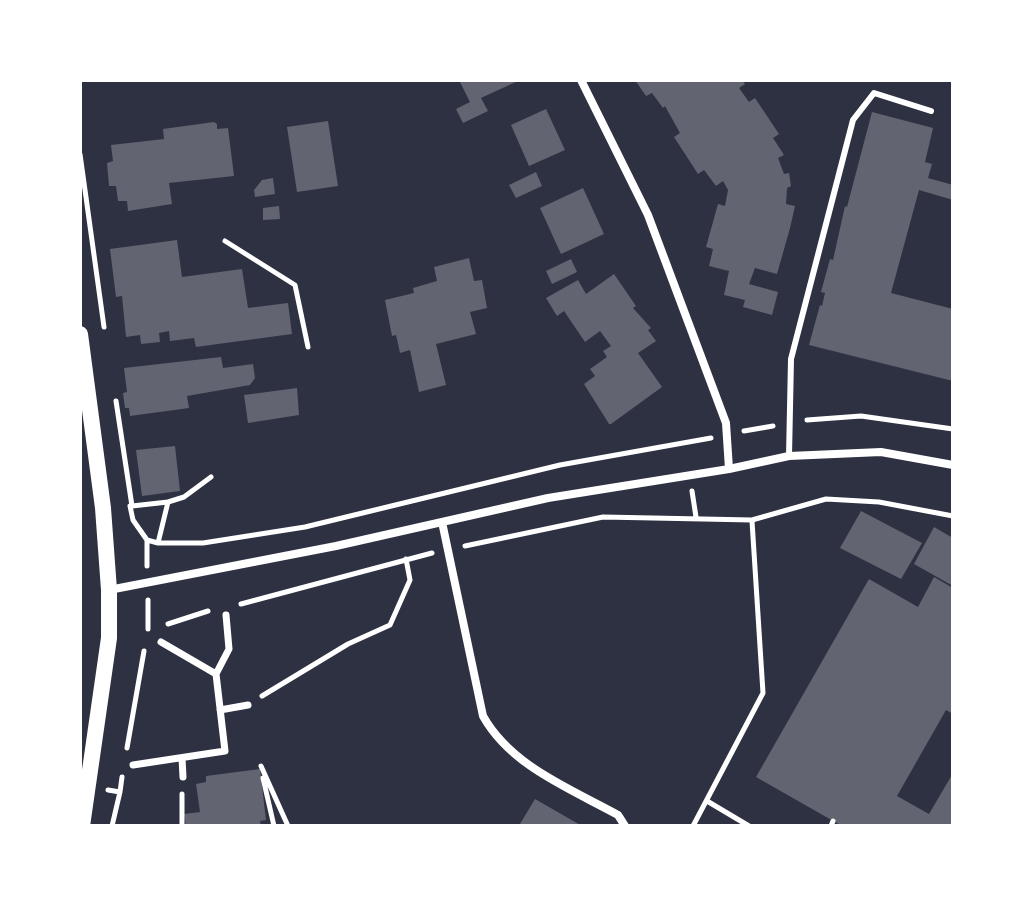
<!DOCTYPE html>
<style>
body{margin:0}
#map{position:relative;width:1033px;height:906px;overflow:hidden;background:#2d3142;font-family:"Alegreya Sans",sans-serif}
canvas{display:block}
.frame{position:absolute;inset:0;border:82px solid #fff;pointer-events:none}
</style>
<div id="map">
<canvas width="1033" height="906"></canvas>
<div class="frame"></div>
</div>
<script>
const context = document.querySelector('canvas').getContext('2d');
context.lineJoin = 'round';
function fill(path, color) {
  context.fillStyle = color;
  context.fill(path, 'evenodd');
}
function strokePath(path, color, width, dash) {
  context.strokeStyle = color;
  context.lineWidth = width;
  context.lineCap = dash ? 'butt' : 'round';
  context.setLineDash(dash || []);
  context.stroke(path);
}
const building = new Path2D(`
 M459,80H520L481,98L488,111L463,123L456,109L470,102Z
 M635,80H742L745,84L739,88L749,102L755,98L779,134L773,138L784,155L778,158L784,174L789,173L791,186L787,188L786,204L795,206L790,228L777,274L755,268L749,284L778,292L772,315L743,307L745,300L724,295L729,271L709,266L713,249L706,247L718,204L725,206L728,190L723,181L716,186L704,170L698,174L674,137L680,133L665,106L663,108L652,93L646,96Z
 M546,109L565,150L529,166L511,125Z
 M872,112L933,128L925,162L932,164L928,178L953,185V200L919,190L891,293L953,309V381L809,345L820,305L822,306L825,293L821,292L830,259L833,260L845,206L847,207Z
 M328,121L338,186L297,192L287,127Z
 M214,122L217,124V129L228,128L234,176L169,183L172,204L128,211L127,201H118L116,186H109L107,163L113,161L111,145L164,139L163,129Z
 M536,172L542,186L516,198L509,185Z
 M273,178L275,194L255,197L254,190L262,180Z
 M583,188L604,234L561,254L540,208Z
 M279,206L280,219L263,220V208Z
 M177,240L182,277L242,269L248,308L288,303L292,334L196,347L194,338L170,341L169,331L159,333L160,342L141,344L140,335L126,337L122,296L116,297L110,249Z
 M469,258L474,281L482,280L487,308L470,312L476,334L436,344L446,385L419,392L410,350L400,353L396,335L392,336L385,300L414,293L413,288L437,281L434,267Z
 M571,259L577,272L552,284L546,271Z
 M614,274L636,306L633,308L651,328L648,330L656,341L638,353L662,387L611,424H609L584,384L595,376L590,369L607,357L603,351L611,346L600,331L585,342L564,311L557,316L546,298L578,280L586,294Z
 M221,357L223,368L253,364L255,378L250,385L187,396L189,408L130,416L129,408H125L123,393L127,392L124,368Z
 M297,388L299,415L248,423L244,395Z
 M175,446L180,491L142,496L136,450Z
 M861,511L922,543L901,579L840,548Z
 M934,527L953,538V586L914,564Z
 M934,577L953,588V714L946,710L897,796L929,814L953,773V826H842L756,777L869,579L918,607Z
 M260,769L266,820L260,821L261,826H186L184,814L200,812L196,784L206,782V776Z
 M535,799L582,826H525L520,824Z`);
const path = new Path2D(`
 M80,154L104,327
 M225,241L295,285L308,347
 M116,401L132,506L168,502
 M807,420L861,416L953,429
 M744,431L773,426
 M692,491L696,517
 M130,506L133,520L147,540V566
 M147,540L158,543H203L305,527L560,465L711,438
 M158,543L168,502L184,497L211,477
 M465,546L603,517L752,520L826,499L879,502L953,516
 M148,600V629
 M241,604L432,553
 M168,624L208,611
 M262,696L348,644L390,625L410,580L406,559
 M127,748L144,651
 M261,766L288,826
 M263,778L274,826
 M108,790L120,792L112,826
 M120,792L122,777
 M182,794V826
 M707,801L749,826
 M693,826L763,693L752,521
 M831,826L833,821`);
const service = new Path2D(`
 M789,456L791,359L853,120L874,93L931,111`);
const pedestrian = new Path2D(`
 M216,674L229,649L226,615
 M220,710L248,705
 M182,758L183,777
 M133,765L225,751L216,674L161,642`);
const minor = new Path2D(`
 M581,80L648,215L726,423L729,469
 M442,522L483,716C511,766 569,788 618,815L625,826
 M109,590L336,546L548,498L729,469L789,456L881,452L953,465`);
const secondary = new Path2D(`
 M80,334L103,508L109,590V638L82,826`);
fill(building, '#626471');
strokePath(path, '#fff', 5);
strokePath(service, '#fff', 6);
strokePath(pedestrian, '#fff', 7);
strokePath(minor, '#fff', 8);
strokePath(secondary, '#fff', 16);
</script>
